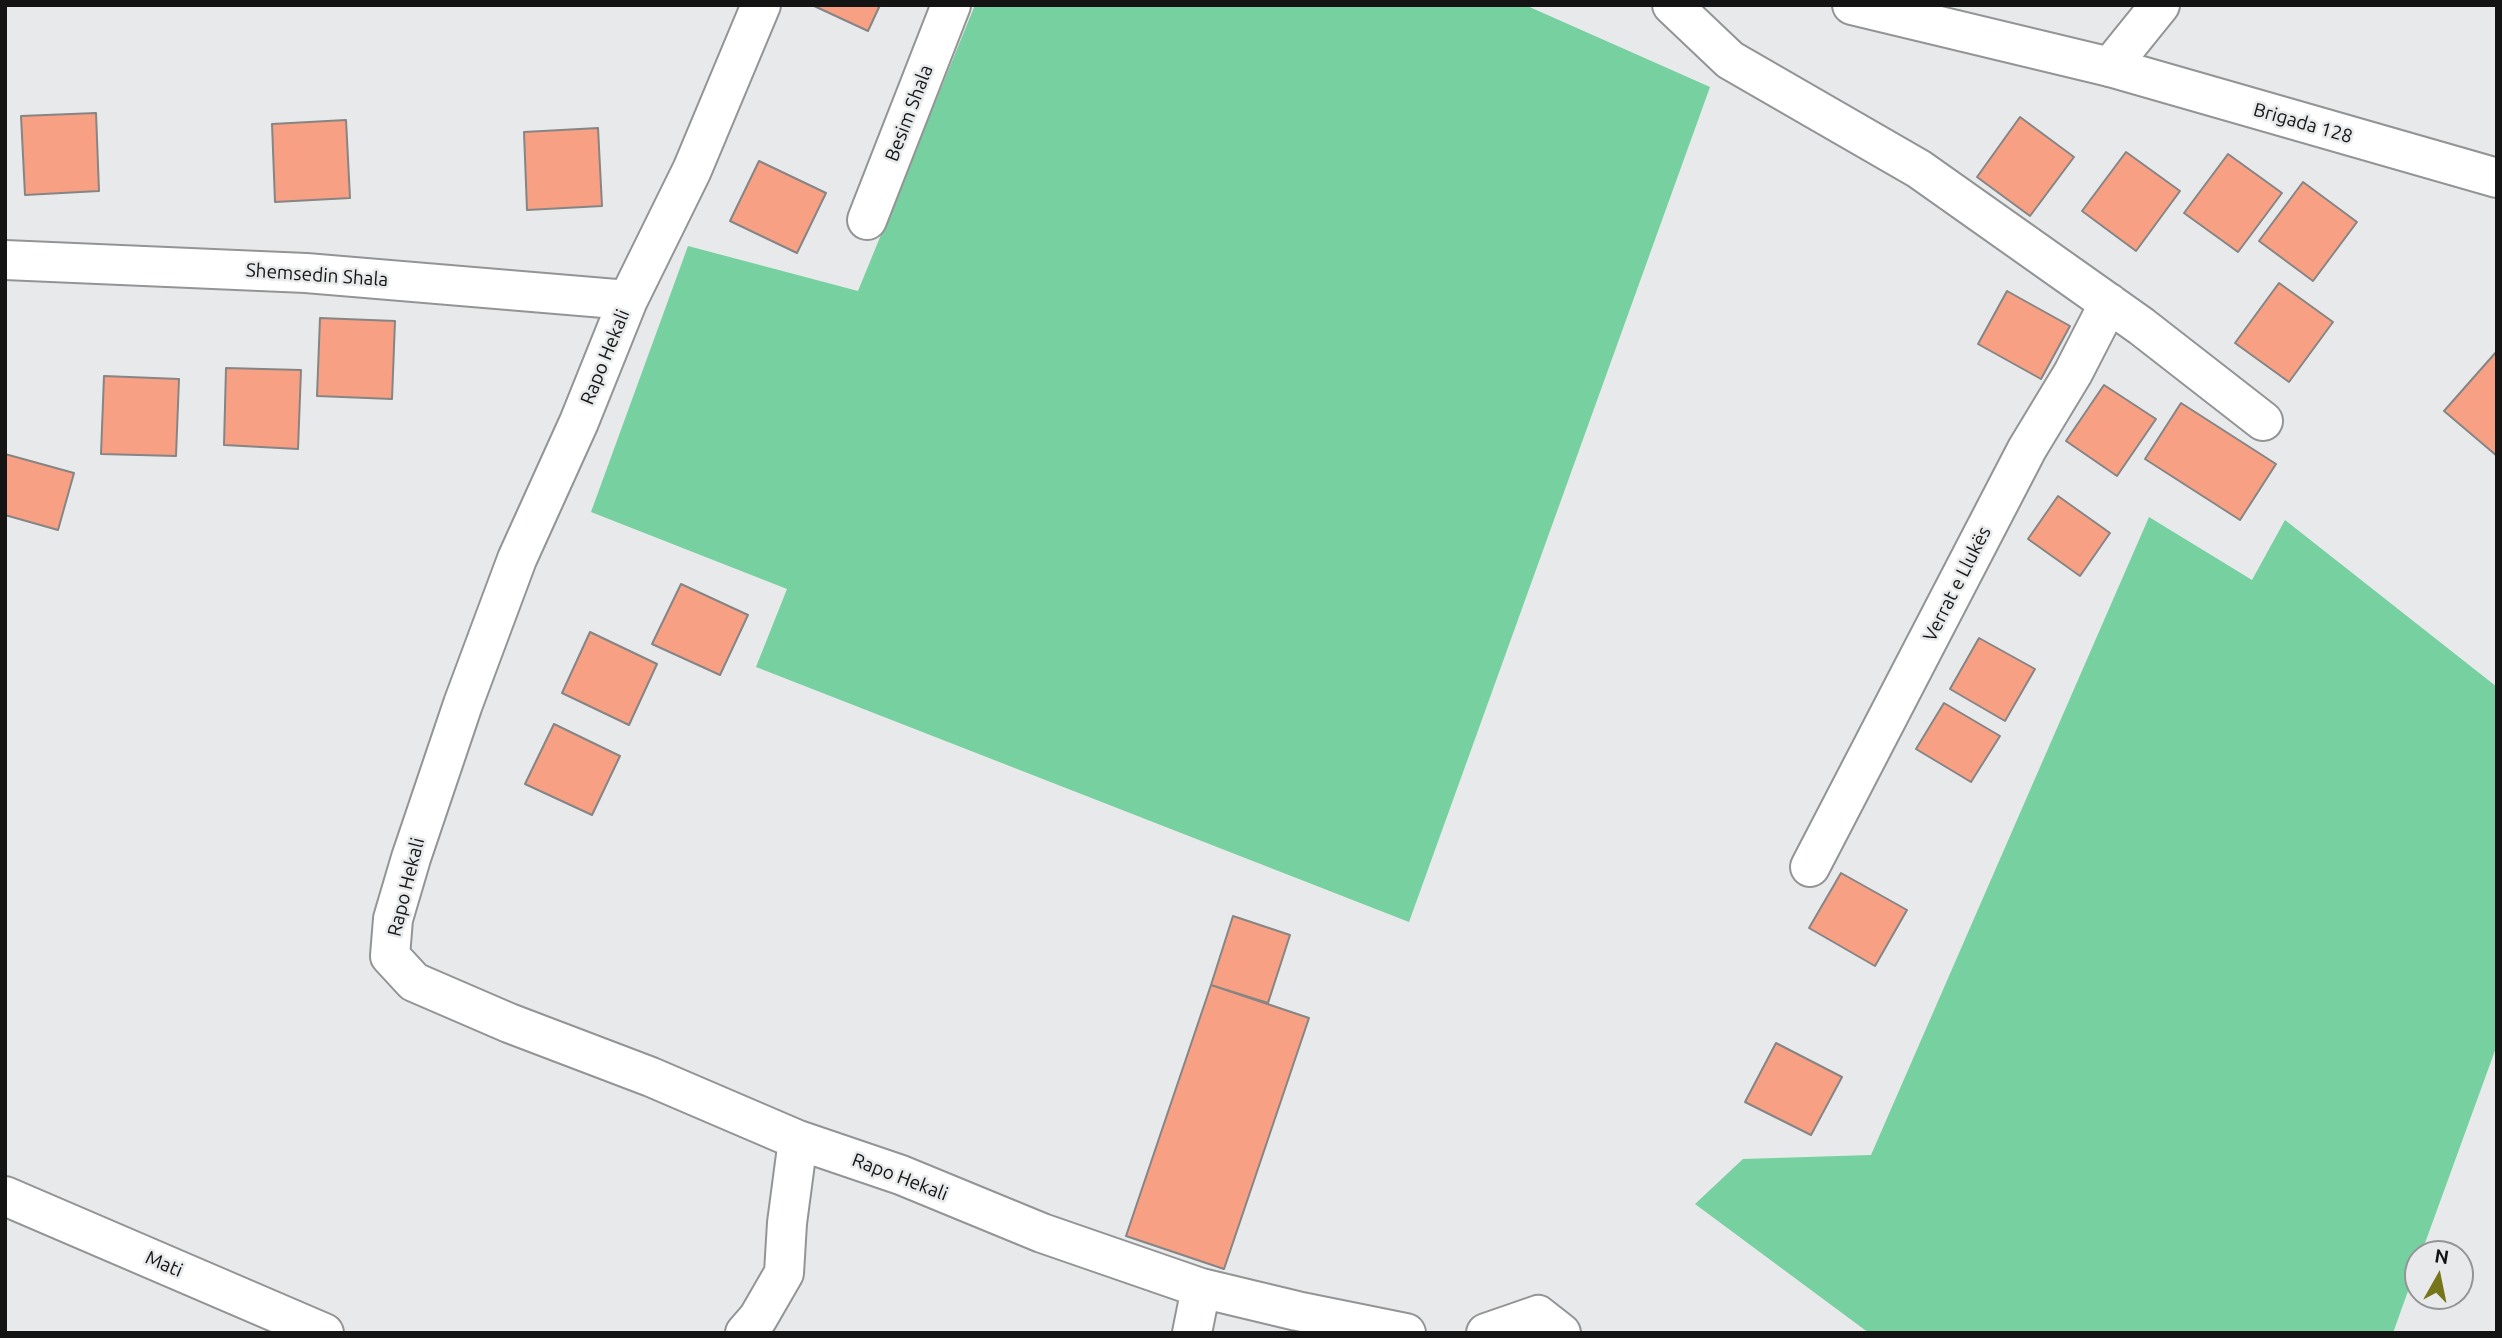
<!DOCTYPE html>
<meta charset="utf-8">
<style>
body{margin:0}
#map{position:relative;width:2502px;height:1338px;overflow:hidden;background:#e8e9ea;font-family:Ubuntu,sans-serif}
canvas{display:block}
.frame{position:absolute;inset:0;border:7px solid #141415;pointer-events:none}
.north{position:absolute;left:2404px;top:1240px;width:70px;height:70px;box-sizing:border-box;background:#e8e9ea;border:2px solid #939495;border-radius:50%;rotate:9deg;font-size:19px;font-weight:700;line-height:28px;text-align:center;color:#141415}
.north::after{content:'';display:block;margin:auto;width:24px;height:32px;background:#76751a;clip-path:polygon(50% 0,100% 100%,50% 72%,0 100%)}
</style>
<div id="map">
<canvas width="2502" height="1338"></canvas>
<div class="frame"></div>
<div class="north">N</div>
</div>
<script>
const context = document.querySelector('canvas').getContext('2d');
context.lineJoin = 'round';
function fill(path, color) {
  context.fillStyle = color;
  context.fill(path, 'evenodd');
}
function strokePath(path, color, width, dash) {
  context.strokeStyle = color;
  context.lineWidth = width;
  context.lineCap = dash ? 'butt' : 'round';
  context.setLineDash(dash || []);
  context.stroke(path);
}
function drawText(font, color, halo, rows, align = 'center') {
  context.font = font + ' Ubuntu,sans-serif';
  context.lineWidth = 5;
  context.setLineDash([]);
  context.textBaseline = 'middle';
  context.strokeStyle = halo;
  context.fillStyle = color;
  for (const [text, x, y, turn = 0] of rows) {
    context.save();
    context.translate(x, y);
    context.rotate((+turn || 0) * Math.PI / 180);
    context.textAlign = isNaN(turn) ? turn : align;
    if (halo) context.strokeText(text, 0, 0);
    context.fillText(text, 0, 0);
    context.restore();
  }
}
const forest = new Path2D(`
 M975,5H1525L1710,87L1409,922L756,667L787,589L591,512L688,246L858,291Z
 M2149,517L2252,580L2285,520L2497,687V1045L2421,1254H2418V1263L2393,1333H1869L1695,1204L1743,1159L1871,1155Z`);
const building = new Path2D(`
 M812,5H880L868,31Z
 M96,113L99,191L25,195L21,116Z
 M2020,117L2074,157L2030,216L1977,177Z
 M346,120L350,198L275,202L272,124Z
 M598,128L602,206L527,210L524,132Z
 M2126,152L2180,191L2136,251L2082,211Z
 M2228,154L2282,193L2238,252L2184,213Z
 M759,161L826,193L797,253L730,221Z
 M2303,182L2357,222L2313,281L2259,241Z
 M2279,283L2333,322L2289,382L2235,343Z
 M2007,291L2070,326L2041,379L1978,344Z
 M320,318L395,321L392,399L317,396Z
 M2497,351V456L2444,411Z
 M226,368L301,370L298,449L224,445Z
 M104,376L179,379L176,456L101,454Z
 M2104,385L2156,419L2117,476L2066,441Z
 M2181,403L2276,464L2240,520L2145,459Z
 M5,454L74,473L58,530L5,515Z
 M2058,496L2110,533L2080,576L2028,539Z
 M681,584L748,615L720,675L652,644Z
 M590,632L657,664L629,725L562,693Z
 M1979,638L2035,669L2005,721L1950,689Z
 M1944,703L2000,736L1971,782L1916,749Z
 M554,724L620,756L592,815L525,784Z
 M1841,873L1907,910L1875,966L1809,928Z
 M1233,916L1290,935L1268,1003L1211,985Z
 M1211,985L1309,1018L1224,1269L1126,1236Z
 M1776,1043L1842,1077L1811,1135L1745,1102Z`);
const minor = new Path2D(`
 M761,5L692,170L628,300L579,422L517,559L463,704L411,858L393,919L390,956L414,982L509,1023L651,1077L798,1140L901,1175L1042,1233L1201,1288L1192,1333
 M1672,5L1730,60L1919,169L2141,326L2263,421
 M2110,67L2160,5
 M867,220L951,5
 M5,260L306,273L628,300
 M1810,867L2027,449L2073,373L2109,303
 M5,1196L324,1333
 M1201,1288L1297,1311L1406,1333
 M745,1333L758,1318L784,1273L787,1223L798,1140
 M1486,1333L1538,1315L1561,1333`);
const tertiary = new Path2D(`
 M1852,5L2110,67L2497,178`);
const streetNames = [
 ["Besim Shala",909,113,-69],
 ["Brigada 128",2303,123,16],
 ["Shemsedin Shala",317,275,4],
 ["Rapo Hekali",605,357,-68],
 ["Verrat e Llukës",1957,584,-63],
 ["Rapo Hekali",406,887,-76],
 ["Rapo Hekali",900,1177,21],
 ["Mati",164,1264,23]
];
fill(forest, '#76d09f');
fill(building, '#f7a084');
strokePath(building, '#868585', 2);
strokePath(minor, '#939495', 42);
strokePath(tertiary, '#939495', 42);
strokePath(minor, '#fff', 38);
strokePath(tertiary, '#fff', 38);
drawText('19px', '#141415', '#e8e9ea', streetNames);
</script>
